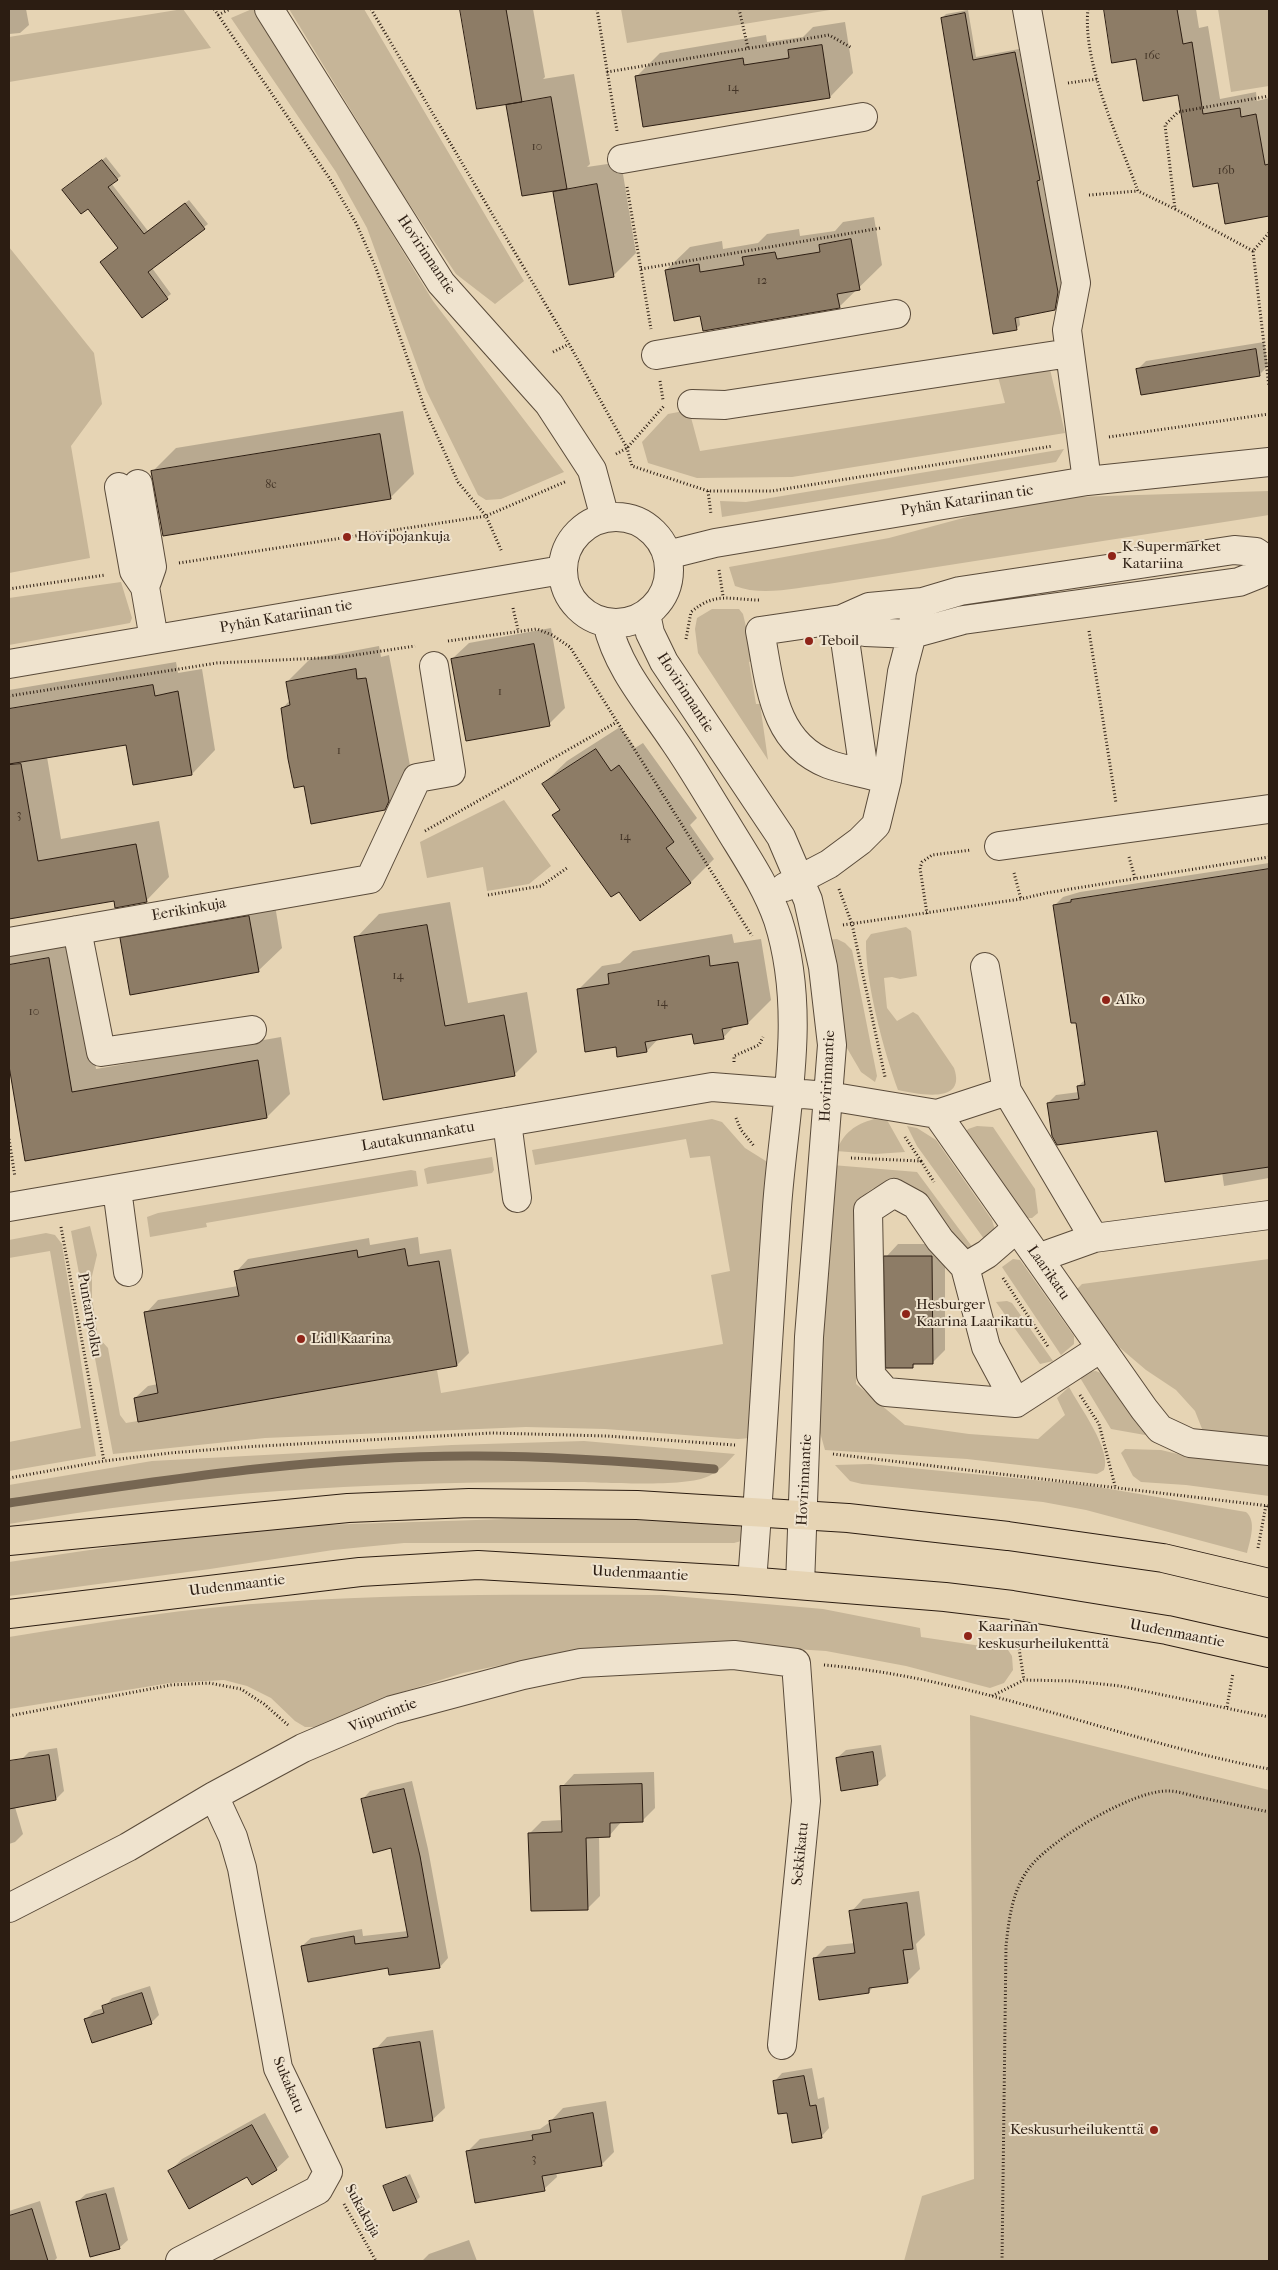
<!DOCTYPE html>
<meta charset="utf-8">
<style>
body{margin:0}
#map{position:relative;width:1278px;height:2270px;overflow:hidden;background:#e6d4b4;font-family:"IM FELL French Canon",serif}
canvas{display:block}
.frame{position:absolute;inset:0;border:10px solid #2c1d12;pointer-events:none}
</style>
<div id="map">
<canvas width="1278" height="2270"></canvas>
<div class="frame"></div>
</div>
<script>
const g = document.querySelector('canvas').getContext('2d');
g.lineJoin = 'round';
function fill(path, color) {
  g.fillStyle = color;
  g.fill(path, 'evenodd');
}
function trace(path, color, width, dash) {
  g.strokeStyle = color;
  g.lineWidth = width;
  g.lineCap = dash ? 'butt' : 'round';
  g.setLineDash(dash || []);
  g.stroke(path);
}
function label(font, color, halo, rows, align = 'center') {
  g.font = font + ' "IM FELL French Canon",serif';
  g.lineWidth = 4;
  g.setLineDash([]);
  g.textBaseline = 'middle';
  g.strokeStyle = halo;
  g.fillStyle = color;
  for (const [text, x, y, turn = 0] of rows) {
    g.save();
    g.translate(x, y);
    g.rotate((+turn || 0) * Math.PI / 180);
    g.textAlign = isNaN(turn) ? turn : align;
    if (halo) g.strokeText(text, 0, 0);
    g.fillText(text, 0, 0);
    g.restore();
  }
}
const green = new Path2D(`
 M183,9l28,39 -202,34v-45z
 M252,9h3l178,292 131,171 -63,27 -15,1 -8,-5 -52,-105 -59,-162 -31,-56 -105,-154z
 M289,9h75l160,272 -29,23 -39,-30 -60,-90z
 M621,9h215l-209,34z
 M1218,9h51v77l-38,6z
 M9,247l85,106 8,51 -31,42 19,112 -81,15z
 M1049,365l16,68 -273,44 -95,1 -49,-15 -6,-21 26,-28 21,-4 11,41 305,-48 -8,-30z
 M1064,449l-8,13 -334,55 -2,-16 26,1z
 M1269,491v24l-441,69c-29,3 -65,13 -93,2l-6,-19 160,-29 115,-31 69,-10z
 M121,582l11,36 -2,5 -121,22v-47z
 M712,609h27l4,5 11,46 -5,2 7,42h4l8,56 -70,-107 -3,-24 2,-11z
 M504,800l47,66 -22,18 -42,7 -4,-24 -56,11 -7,-36z
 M906,927l5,4 6,45 -17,3 -8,-2 -8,1 3,30 10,13 16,-9 5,3 36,53c13,37 -36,26 -56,22 -14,-38 -33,-109 -32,-149l5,-7z
 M837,939l8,4 7,7 25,126 -2,6 -14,-10 -17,-29 -18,-103z
 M712,1119l10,3 23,26 24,15 -18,275 -13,1 -133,-10 -79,-2 -261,11 -152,16 -42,-223 19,-5 7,29 -5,21v22l6,39 10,11 12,67 6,8 311,-53 4,23 282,-49 -12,-69 19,-4 -20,-115 -20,2 -4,-19 -151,26 -3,-15z
 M874,1119l13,1 18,32 -30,2 -39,-3c9,-19 18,-26 38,-32z
 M907,1126l10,2 19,12 56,80 3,10 -8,13 -70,-97z
 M977,1126l16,1 42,62 3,24 -6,5h-6l-61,-85 3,-4z
 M492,1157l2,13 -2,3 -65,11 -3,-15 5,-2z
 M832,1165l85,7 59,80 -8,3 -82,-71c-17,4 -25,11 -29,28l-1,172 49,41 64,9 69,5 27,-24 -8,-17 12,-11c10,19 43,63 35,83l-7,4 -130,-15 -142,-9 -8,-28z
 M411,1170l5,1 2,15 -212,37 1,4 -57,10 -3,-20 11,-4z
 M46,1233l9,2 7,9 34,212 -87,15v-29l72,-14 -31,-177 -41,7v-18z
 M1013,1259l7,1 54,76v8l-13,11 -59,-88z
 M1269,1259v185l-63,-5 -11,-28 -19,-21 -30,-20 -40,-34 -31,-45 7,-7z
 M1007,1301l5,2 41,58 -13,3 -44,-62z
 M1096,1371l7,3 43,56 -1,5 -34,-6 -32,-53 7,-4z
 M584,1441l151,13c-7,8 -16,17 -26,22 -24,12 -107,6 -139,6 -187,-1 -376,9 -561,42v-39l143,-24 300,-16z
 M1125,1449l36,1 25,6 83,6v34l-83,-11 -45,-3 -8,-6 -12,-23z
 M870,1464l216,21 160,27c11,9 4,28 1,41l-161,-43 -43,-8 -181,-18 -12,-3 -15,-16z
 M569,1517l136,6 42,4 -2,13 -11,3h-330l-71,7 -123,19 -201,27v-34l168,-25 112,-11z
 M662,1595l161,14 97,19 1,9 87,13 4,6 1,14 -9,13 -14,5 -84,-22 -80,-15 -79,-5 -202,10 -82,17 -67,21 -80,33h-11l-10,-6 -24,-23 -24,-12 -23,-6 -54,3 -161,26v-72c91,-15 182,-30 274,-35 126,-9 253,-7 379,-7z
 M970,1715l299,75v471h-365l18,-65 52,-17z`);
const shadow = new Path2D(`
 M9,9h17l3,16 -9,8 -11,1z
 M461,9h72l12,68 -2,2 31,-5 16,90 -3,3 34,-5 15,91 -23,23 -59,-84 4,-3 -51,-84 3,-2 -32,5z
 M1105,9h91l3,19 9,-2 12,73 36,-7 1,9 12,-3v117l-43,7 -7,-41 -40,-88 -42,-35 -24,4z
 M968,10l8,47 43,-8 43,239 -4,17 -4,4 -35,7 1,9 -3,3 -75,-310 4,-4z
 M845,22l8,51 -23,24 -193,-21 23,-23 106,-18 1,7 36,-5 10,-10z
 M106,157l15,19 -10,7 37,48 41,-31 19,24 -56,44 19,26 -28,23 -24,-69 -30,-41 -21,-21z
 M874,217l8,48 -43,42 -138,8 -35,-45 24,-23 32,-6 1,8 35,-6 9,-9 32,-5 1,7 35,-5 8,-9z
 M1264,342l4,24 -8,8 -122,-5 8,-8z
 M403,411l11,63 -24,24 -238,-26 24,-24z
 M551,628l14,80 -16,16 -97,-65 17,-16z
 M379,646l2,11 8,-2 23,121 -4,9 -24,24 -79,-24 -23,-76 8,-9 -3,-18 23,-23z
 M176,662l2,11 24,-4 13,81 -23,24 -58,9 -7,-40 -80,14 14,82 98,-18 10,56 -23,24 -31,-2 -106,19v-228z
 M620,727l15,21 8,-5 28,39 26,36 -7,7 24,34 -23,23 -51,37 -21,-29 -65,-75 7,-7 -18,-24 24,-23z
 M1269,863v315l-45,8 -2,-14 -64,-42 -110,-27 8,-8 23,-3 -1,-6 8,-7 -8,-58 -23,-116 8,-8 17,-5z
 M273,893l9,55 -24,23 -136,-32 23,-24z
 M450,902l18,101 59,-11 10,60 -23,23 -130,23 -28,-160 23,-24z
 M732,934l2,9 27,-4 10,61 -23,23 -13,2 -12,13 -30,-5 -34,5 -12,13 -30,-5 -39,-56 24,-24 18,-3 13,-12z
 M72,935l24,134 185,-32 9,57 -23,23 -241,42 -17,-100v-107z
 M418,1237l2,17 31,-5 18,104 -12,12 -322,33 13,-12 10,-2 -12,-71 12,-13 80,-14 -2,-14 12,-13 121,-21 1,7z
 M898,1244h47v106l-13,13h-16l-3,3 -27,-109z
 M881,1745l5,31 -9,8 -40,-26 9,-8z
 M57,1748l7,43 -8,8 -35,-39 8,-8z
 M654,1772l1,36 -13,13h-20l-13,15h-10l1,60 -12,12 -58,-75 12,-12 21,-1 -1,-33 12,-13z
 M412,1781l16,68 20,109 -8,9 -50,6 -1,-6 -87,-21 9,-8 51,-9 1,7 45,-5 -16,-84 -30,-47 8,-9z
 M12,1797l11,37 -8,8 -6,2v-46z
 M919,1891l6,44 -9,9 4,25 -13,13 -33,4 -5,6 -55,-33 13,-13 28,-3 -4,-31 12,-13z
 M150,1986l9,29 -8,8 -65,-4 8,-8 10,-3 8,-10z
 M433,2030l12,78 -13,12 -57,-70 12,-13z
 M812,2068l6,31 6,-2 5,31 -8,9 -33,-25 -14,-30 8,-9z
 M606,2101l8,51 -12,12 -46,8 1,5 -13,12 -77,-37 13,-13 60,-10 10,-7 13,-14z
 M265,2113l24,44 -13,12 -28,7 -78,-5 12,-12z
 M410,2174l10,23 -4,4 -32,-14z
 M114,2187l14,53 -9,8 -42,-46 9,-8z
 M40,2201l17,57 -3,3h-45v-50z
 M469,2240l8,21h-55l7,-7z`);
const stream = new Path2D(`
 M9,1503c155,-23 311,-48 468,-47 80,0 158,6 237,13`);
const building = new Path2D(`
 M460,9h46l16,93 -45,7z
 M1104,9h73l6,35 9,-2 11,72 37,-6 1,9 15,-3 9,51 4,-1v52l-44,8 -7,-41 -25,4 -15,-92 -35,6 -7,-42 -24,4z
 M965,13l8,47 42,-8 25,128 -3,1 21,111 -3,18 -40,8 2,12 -24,4 -52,-316z
 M822,45l8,53 -187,29 -8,-51 108,-18 1,7 45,-7 -1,-8z
 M551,97l16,92 -45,7 -16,-91z
 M102,160l16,20 -10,7 36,47 41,-31 20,26 -57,43 20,27 -26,19 -42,-56 18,-14 -30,-39 -7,5 -19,-24z
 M597,184l17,93 -45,8 -16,-93z
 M851,239l9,51 -23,4 3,14 -137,23 -3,-15 -26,5 -9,-51 34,-6 1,8 44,-7 -2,-8 33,-5 2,7 43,-7 -1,-7z
 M1256,349l4,27 -119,19 -5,-26z
 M380,434l11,65 -228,37 -12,-65z
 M534,644l16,82 -84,15 -15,-82z
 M356,669l1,10 9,-1 23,123 -4,9 -74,14 -7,-38 -10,2 -6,-29 -7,-51 9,-3 -4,-23z
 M153,685l2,11 23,-5 14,84 -59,10 -7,-40 -117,19v-55z
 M596,749l15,22 8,-6 29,40 26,37 -8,6 25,35 -51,38 -21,-29 -8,5 -29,-40 -30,-42 8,-5 -18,-26z
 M21,764l17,97 98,-17 11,58 -32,6 -1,-7 -105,18v-154z
 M1269,869v298l-104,15 -8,-51 -100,14 -5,-9 -5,-33 32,-4 -2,-13 8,-1 -9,-62h-5l-18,-118 18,-3v-2z
 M249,916l10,56 -129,23 -10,-57z
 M427,925l18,101 59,-11 11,61 -132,24 -29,-163z
 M709,956l1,10 28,-4 10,62 -26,5 2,10 -30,5 -2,-10 -47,8 2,10 -30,5 -1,-10 -31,5 -8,-63 32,-5 -1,-10z
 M49,958l23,134 186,-32 9,58 -242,43 -16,-95v-101z
 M405,1249l3,17 31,-5 18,105 -319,56 -4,-24 24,-5 -14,-81 95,-16 -5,-25 123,-21 1,7z
 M884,1256h48l1,108h-20v4h-27z
 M873,1752l5,33 -37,6 -5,-33z
 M49,1755l7,45 -47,9v-48z
 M642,1784l1,38 -33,1v14l-24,1 2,72 -57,1 -3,-78 34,-1 -2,-46z
 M404,1789l16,67 20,112 -51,7 -1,-7 -80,14 -7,-36 53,-10 1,8 53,-7 -17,-89 -18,5 -12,-54z
 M907,1903l6,46 -10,1 5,33 -39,5v5l-50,7 -6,-42 42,-5 -6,-42z
 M142,1993l10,31 -60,19 -8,-24 20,-6 -2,-7z
 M420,2042l13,79 -47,7 -13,-79z
 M804,2076l6,30 6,-1 6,33 -30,5 -5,-30 -9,1 -5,-33z
 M593,2113l9,53 -60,10 3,15 -70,12 -9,-52 67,-11 -1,-5 19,-3 -2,-11z
 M252,2125l25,45 -25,15 -5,-8 -58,32 -21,-38z
 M406,2177l11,25 -24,9 -10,-25z
 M106,2194l14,55 -30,8 -14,-55z
 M32,2209l16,52h-39v-45z`);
const path = new Path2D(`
 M214,9l116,170 26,44 20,45 49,141 33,73 28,34 16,36
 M371,9l198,335 58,104 5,18 76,25h64l281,-45
 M597,9l20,122
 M739,9l9,39
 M1088,9c-6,54 31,130 50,182l37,18
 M218,15l12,-6
 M607,72l222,-37 23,13
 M1068,83l29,-4
 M627,187l24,142
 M1089,195l49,-4
 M1269,233l-16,18 16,136
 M1253,251l-78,-42 -10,-84 13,-13 91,-16
 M641,269l240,-41
 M553,352l16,-8
 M660,381l3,19
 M1109,437l160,-23
 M616,454l11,-6 37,-42
 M708,491l3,23
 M179,563l307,-47 81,-35
 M719,570l4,26
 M9,589l97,-14
 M513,608l5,22
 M1089,631l27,172
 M686,639l5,-27c25,-21 40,-12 69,-12
 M448,641l89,-12 15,6 18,12 182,289
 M9,696l208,-33 125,-6 73,-11
 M425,831l192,-109
 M1129,857l6,21
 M1014,873l7,26
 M839,889l13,35 33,153
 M488,895l53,-9 26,-18
 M927,914l-7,-46 2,-6 10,-7 39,-5
 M843,925l178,-26 25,-6 223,-36
 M734,1062v-6l25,-11 4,-8
 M736,1118l5,12 13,16
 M9,1139l6,38
 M851,1158l70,3 -16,-24
 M921,1161l13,21
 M61,1227l43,234
 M1003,1278l46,70
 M1080,1395l19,29 16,62
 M833,1454l436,52
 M9,1478l95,-17 66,-8 74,-6 248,-14 115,3 128,9
 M1258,1548l8,-43
 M1018,1642l6,38
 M824,1665c153,13 296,76 445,104
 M992,1696l32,-16 49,1 47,5 149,31
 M1227,1707l6,-34
 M9,1716l162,-31 38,-2 32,6 23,15 24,21
 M344,2204l32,57
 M1002,2261l4,-315c3,-27 6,-56 24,-79 22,-28 103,-77 138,-76 10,0 21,4 30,6 24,5 48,10 71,15`);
const minor = new Path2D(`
 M269,9l172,274 108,121 43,66 13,48
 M1027,9l49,274 -9,47 20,151
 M622,159l241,-42
 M656,355l240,-41
 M692,404l33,1 345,-52
 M138,484l14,83 -7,20
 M119,487l15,84 11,16 9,52
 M563 570a53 53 0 1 1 106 0a53 53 0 1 1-106 0Z
 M667,555l48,-12 372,-62 182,-19
 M646,614l4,19 14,29 117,175 27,63 15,67 9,78 -23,292 -9,248
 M842,619l23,13 47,2 51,-14 276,-38 20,-8 10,-7
 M842,619l22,153
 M607,623c11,46 41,79 67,118 18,26 34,54 51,81 19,32 41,63 53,98 30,94 6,191 -1,287 -9,124 -15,249 -25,374
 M9,664l553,-94
 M887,780c-19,-7 -40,-9 -59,-16 -56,-22 -58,-82 -68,-133l82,-12 27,-12 54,-5 37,-11 274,-41 22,2 13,9
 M999,846l270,-37
 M785,887l44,-23 31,-23 16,-16 11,-45 15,-108 10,-38 2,-16
 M77,930l24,122 151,-22
 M9,942l361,-63 47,-101 34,-6 -17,-106
 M985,967l22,124 87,147
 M937,1114l70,-23
 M507,1122l10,76
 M117,1189l11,83
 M9,1207l703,-120 116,9 109,18 207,295 16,20 30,14 79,8
 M1017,1228l-30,26 -22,13 21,80 30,56 85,-55
 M1038,1258l56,-20 175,-23
 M965,1267l-25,-27 -24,-35 -22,-12 -26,17 3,165 15,17 130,11
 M9,1908l119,-61 86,-51 89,-48 89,-38 131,-35 58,-12 153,-8 62,8 10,138 -24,244
 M180,2261l138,-71 10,-18 -50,-104 -36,-200 -9,-31 -19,-41`);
const major = new Path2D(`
 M9,1541l339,-33 121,-5 168,2 211,13 160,18 155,22 106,25
 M9,1614l351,-42 118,-7 256,15 211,17 67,8 155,25 102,23`);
const markers = [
 [347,537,5,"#8f2418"],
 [1112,556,5,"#8f2418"],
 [809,641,5,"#8f2418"],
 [1106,1000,5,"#8f2418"],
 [906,1314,5,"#8f2418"],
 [301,1339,5,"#8f2418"],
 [968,1636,5,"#8f2418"],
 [1154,2130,5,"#8f2418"]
];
const numberNames = [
 ["16c",1152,56],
 ["14",733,88],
 ["10",537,147],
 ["16b",1226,171],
 ["12",762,281],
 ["8c",271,485],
 ["1",500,692],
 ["1",339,751],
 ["3",19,815],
 ["14",625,837],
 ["14",398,976],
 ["14",662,1003],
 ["10",34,1012],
 ["3",534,2159]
];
const streetNames = [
 ["Hovirinnantie",426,255,56],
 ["Pyhän Katariinan tie",967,501,-9],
 ["Pyhän Katariinan tie",286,617,-10],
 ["Hovirinnantie",685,693,57],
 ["Eerikinkuja",189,910,-10],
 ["Hovirinnantie",828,1076,-87],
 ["Lautakunnankatu",418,1137,-10],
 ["Laarikatu",1048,1273,55],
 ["Puntaripolku",89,1315,80],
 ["Hovirinnantie",805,1480,-87],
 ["Uudenmaantie",640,1574,3],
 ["Uudenmaantie",237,1586,-7],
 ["Uudenmaantie",1177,1634,11],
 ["Viipurintie",383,1716,-21],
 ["Sekkikatu",801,1854,-84],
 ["Sukakatu",288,2085,67],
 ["Sukakuja",362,2211,61]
];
const poiNames = [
 ["Hovipojankuja",357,537],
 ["K-Supermarket",1122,547],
 ["Katariina",1122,564],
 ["Teboil",819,641],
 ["Alko",1116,1000],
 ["Hesburger",916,1305],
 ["Kaarina Laarikatu",916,1322],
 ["Lidl Kaarina",311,1339],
 ["Kaarinan",978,1627],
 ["keskusurheilukenttä",978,1644],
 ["Keskusurheilukenttä",1144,2130,"right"]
];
fill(green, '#c6b598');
fill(shadow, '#0003');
trace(stream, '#766652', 9);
fill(building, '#8d7c66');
trace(building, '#2c1d12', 1);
trace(minor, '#5a4b3a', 30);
trace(major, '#2c1d12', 30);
trace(path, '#2c1d12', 3, [1, 2.5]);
trace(minor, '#efe3ce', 28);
trace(major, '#e6d4b4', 28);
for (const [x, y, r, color] of markers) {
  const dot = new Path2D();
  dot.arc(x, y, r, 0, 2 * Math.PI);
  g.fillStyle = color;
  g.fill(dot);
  trace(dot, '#efe3ce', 2);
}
label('12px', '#443527', null, numberNames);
label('15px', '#2c1d12', '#efe3ce', streetNames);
label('15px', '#2c1d12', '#efe3ce', poiNames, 'left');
</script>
